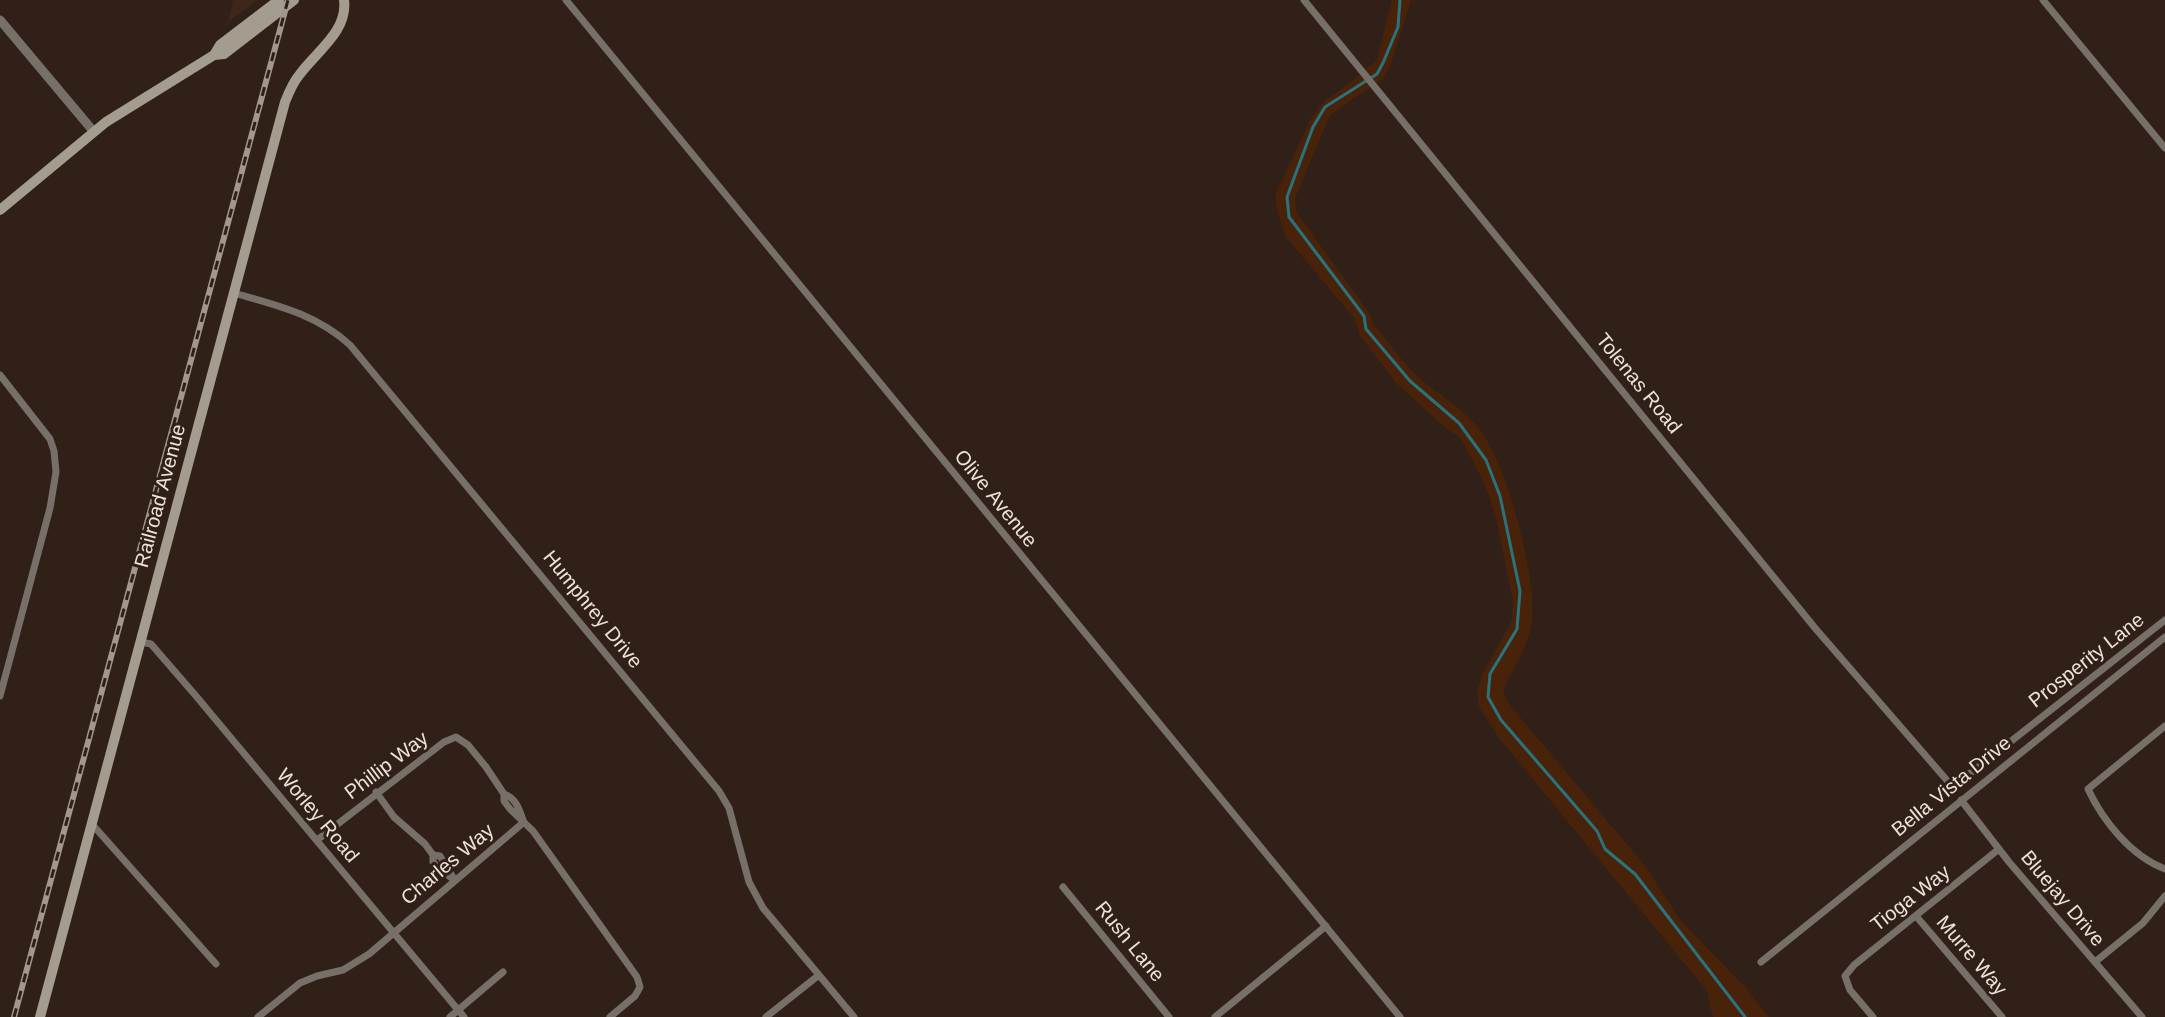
<!DOCTYPE html>
<style>
body{margin:0}
canvas{display:block;background:#302017}
</style>
<canvas width="2165" height="1017"></canvas>
<script>
const g = document.querySelector('canvas').getContext('2d');
g.lineJoin = 'round';
function fill(path, color) {
  g.fillStyle = color;
  g.fill(path, 'evenodd');
}
function trace(path, color, width, dash) {
  g.strokeStyle = color;
  g.lineWidth = width;
  g.lineCap = dash ? 'butt' : 'round';
  g.setLineDash(dash || []);
  g.stroke(path);
}
function label(font, color, halo, rows, align = 'center') {
  g.font = font + ' Arial,sans-serif';
  g.lineWidth = 6;
  g.setLineDash([]);
  g.textBaseline = 'middle';
  g.strokeStyle = halo;
  g.fillStyle = color;
  for (const [text, x, y, turn = 0] of rows) {
    g.save();
    g.translate(x, y);
    g.rotate((+turn || 0) * Math.PI / 180);
    g.textAlign = isNaN(turn) ? turn : align;
    if (halo) g.strokeText(text, 0, 0);
    g.fillText(text, 0, 0);
    g.restore();
  }
}
const built = new Path2D(`
 M233,0h25l-30,22z`);
const green = new Path2D(`
 M1392,0h19l-21,67 -8,12 -52,36 -35,83 1,14 74,102 3,10c13,15 25,32 39,47 20,20 46,33 65,55 29,32 61,154 55,197 -4,24 -19,45 -29,67l5,13 138,164 34,53 64,66 25,31h-55l-3,-6 -3,-19 -209,-254 -20,-31 -2,-17 5,-15 30,-55 1,-18 -17,-85 -13,-37 -22,-41 -21,-16 -44,-40 -36,-47 -5,-17 -70,-83 -7,-23 -3,-18 37,-78 13,-17 25,-17 27,-23z`);
const stream = new Path2D(`
 M1400,0l-2,27 -15,36 -6,11 -52,33 -12,20 -26,70 2,20 75,99 2,13 44,52 49,42 27,37 14,36 20,95 -3,38 -27,45 -2,23 13,23 96,111 8,18 30,25 110,143`);
const minor = new Path2D(`
 M566,0l834,1017
 M1304,0l511,628 136,157 21,-13 193,-152
 M2043,0l122,148
 M234,293c42,12 82,21 116,52l369,446 10,17 20,74 14,26 91,109
 M0,375l50,64 4,12 2,21 -6,36 -50,188
 M141,642l10,2 45,52 268,321
 M2165,726l-77,63c15,32 43,67 77,80
 M376,792l18,25 31,27 8,11v7l6,7 16,11
 M504,794c12,4 15,15 19,26
 M1961,800l48,62 133,155
 M91,823l125,141
 M317,840l127,-98 12,-5 12,8 18,22 18,27v7l6,8 23,22 104,146 3,10 -5,9 -25,21
 M433,855l7,1 14,23
 M1063,887l106,130
 M1916,916l86,101
 M1761,962l404,-325
 M2095,962l48,-39 22,-27
 M258,1017l42,-34 17,-7 26,-6 26,-16 155,-132
 M450,1017l53,-45
 M766,1017l53,-42
 M1215,1017l111,-91
 M1873,1017l-23,-27 -5,-14 9,-11 145,-116`);
const tertiary = new Path2D(`
 M0,20l94,112`);
const secondary = new Path2D(`
 M214,55l6,-10 59,-45
 M0,210l106,-88 108,-67 10,-1 70,-54
 M40,1017l245,-915c4,-10 8,-20 15,-28 17,-23 48,-43 44,-74`);
const rail = new Path2D(`
 M14,1017l274,-1017`);
const streetNames = [
 ["Tolenas Road",1638,384,51],
 ["Railroad Avenue",161,496,-75],
 ["Olive Avenue",995,499,51],
 ["Humphrey Drive",592,610,51],
 ["Prosperity Lane",2087,661,-38],
 ["Phillip Way",387,766,-37],
 ["Bella Vista Drive",1952,787,-39],
 ["Worley Road",317,816,50],
 ["Charles Way",448,865,-40],
 ["Tioga Way",1911,899,-38],
 ["Bluejay Drive",2062,899,50],
 ["Rush Lane",1129,942,51],
 ["Murre Way",1971,956,50]
];
fill(built, '#3d271b');
fill(green, '#49220a');
trace(stream, '#29737f', 3);
trace(minor, '#767069', 7);
trace(tertiary, '#767069', 9);
trace(secondary, '#a59c90', 10);
trace(rail, '#a3968f', 6);
trace(rail, '#302017', 3, [9]);
label('20px', '#ede2dc', '#302017', streetNames);
</script>
